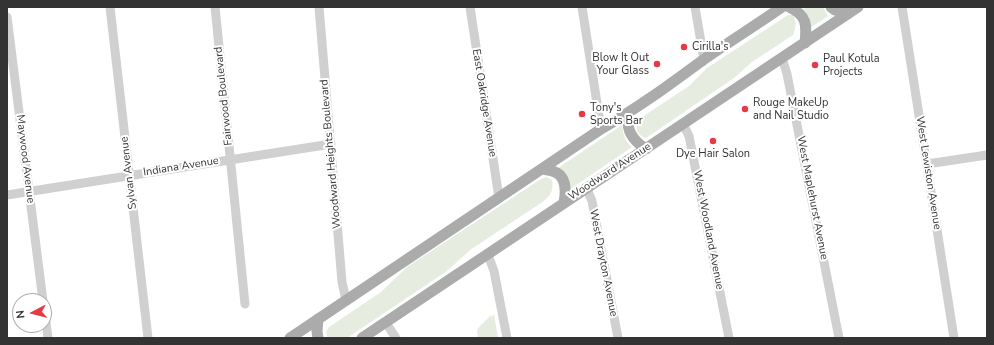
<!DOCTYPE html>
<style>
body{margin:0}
#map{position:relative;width:994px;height:345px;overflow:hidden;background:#fff;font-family:"Nunito Sans",sans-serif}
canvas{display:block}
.frame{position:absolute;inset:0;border:8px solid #333;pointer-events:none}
.north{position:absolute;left:12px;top:293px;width:40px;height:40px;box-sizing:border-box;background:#fff;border:1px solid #adadad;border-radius:50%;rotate:263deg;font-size:11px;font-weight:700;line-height:16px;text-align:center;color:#333}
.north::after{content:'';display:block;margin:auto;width:14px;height:18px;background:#e63946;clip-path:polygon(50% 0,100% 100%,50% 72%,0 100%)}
</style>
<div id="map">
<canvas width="994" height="345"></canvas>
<div class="frame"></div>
<div class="north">N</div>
</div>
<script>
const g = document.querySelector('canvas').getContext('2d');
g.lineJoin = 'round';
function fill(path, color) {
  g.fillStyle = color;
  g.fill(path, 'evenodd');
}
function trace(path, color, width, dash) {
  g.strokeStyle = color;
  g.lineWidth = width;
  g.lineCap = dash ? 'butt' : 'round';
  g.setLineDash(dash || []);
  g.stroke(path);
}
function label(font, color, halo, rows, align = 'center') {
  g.font = font + ' "Nunito Sans",sans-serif';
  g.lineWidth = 4;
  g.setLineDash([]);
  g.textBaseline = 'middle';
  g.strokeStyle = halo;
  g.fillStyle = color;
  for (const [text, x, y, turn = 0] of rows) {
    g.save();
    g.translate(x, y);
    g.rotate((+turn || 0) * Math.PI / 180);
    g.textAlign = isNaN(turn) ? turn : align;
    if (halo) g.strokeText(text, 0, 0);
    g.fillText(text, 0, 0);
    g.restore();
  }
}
const green = new Path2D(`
 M803,7h20l5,9 -18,12 -2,-11z
 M788,15h5c4,8 3,12 0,20l-41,27 -18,16 -88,60c-12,-4 -11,-13 -4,-21l47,-31 18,-18z
 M622,125c1,9 3,17 10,22l-63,43 -11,-22z
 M546,177l6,3c2,10 -1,14 -8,21l-74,49 -23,21 -100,67h-19l-2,-6 3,-5 52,-35 26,-25 134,-88z
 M494,314l4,24h-20l-1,-7 1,-3 13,-13v2z`);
const minor = new Path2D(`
 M110,7l38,331
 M215,7l30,297
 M319,7l23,275 4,18
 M470,7l29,191
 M582,7l19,122
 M695,7l9,53
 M902,7l52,331
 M7,17l36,284
 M782,58l5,16 52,264
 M683,124l6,12 40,202
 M927,164l60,-9
 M587,189l5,12 26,137
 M7,195l324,-51
 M488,255l6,16 13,67
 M44,307l4,31
 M386,323l10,15`);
const major = new Path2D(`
 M789,7c18,8 18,18 16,36
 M831,7l4,3 13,4
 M628,113c-2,17 4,27 18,36
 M542,169c4,1 9,1 13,3 12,5 11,20 9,31
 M290,338l311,-209c37,-21 68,-44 102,-69 26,-18 53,-35 79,-53
 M318,338l-1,-7 1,-12
 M362,338l496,-331`);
const markers = [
 [684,47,4,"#e63946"],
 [657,64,4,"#e63946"],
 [815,65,4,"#e63946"],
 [745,109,4,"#e63946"],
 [582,114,4,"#e63946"],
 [713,141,4,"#e63946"]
];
const poiNames = [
 ["Cirilla's",692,47],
 ["Blow It Out",649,58,"right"],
 ["Your Glass",649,71,"right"],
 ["Paul Kotula",823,59],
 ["Projects",823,72],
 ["Rouge MakeUp",753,103],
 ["and Nail Studio",753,116],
 ["Tony's",590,108],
 ["Sports Bar",590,121],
 ["Dye Hair Salon",713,154,"center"]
];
const streetNames = [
 ["Fairwood Boulevard",224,96,-96],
 ["East Oakridge Avenue",484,103,81],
 ["Woodward Heights Boulevard",331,154,-95],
 ["Maywood Avenue",25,159,83],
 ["Indiana Avenue",181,167,-9],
 ["Woodward Avenue",610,172,-33],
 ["Sylvan Avenue",129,173,-97],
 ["West Lewiston Avenue",928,173,81],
 ["West Maplehurst Avenue",812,198,79],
 ["West Woodland Avenue",708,230,79],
 ["West Drayton Avenue",603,263,79]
];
fill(green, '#e6ecdf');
trace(minor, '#d0d0d0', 9);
trace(major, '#ababab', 11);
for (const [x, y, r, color] of markers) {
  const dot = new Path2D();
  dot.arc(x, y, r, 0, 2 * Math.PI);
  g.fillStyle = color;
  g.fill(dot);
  trace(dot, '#fff', 1.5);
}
label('11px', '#333', '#fff', poiNames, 'left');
label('11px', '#333', '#fff', streetNames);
</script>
